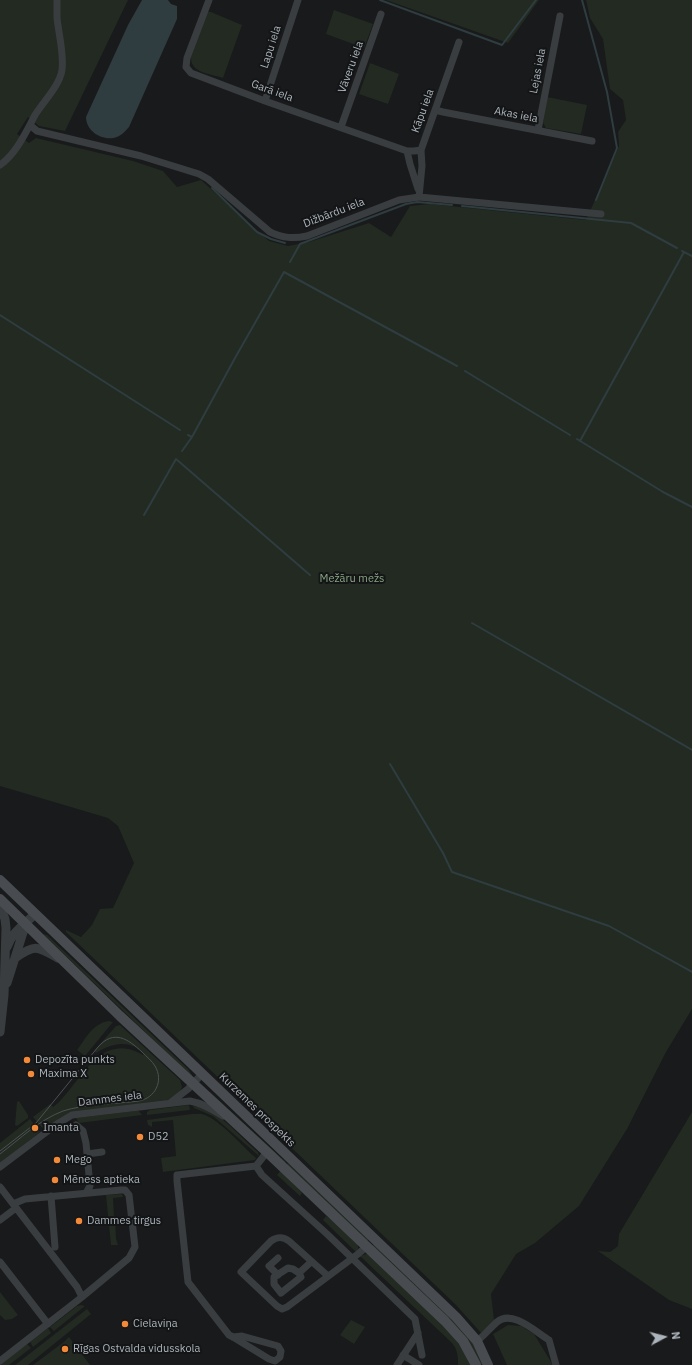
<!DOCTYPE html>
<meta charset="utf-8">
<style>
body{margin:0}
#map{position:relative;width:692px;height:1365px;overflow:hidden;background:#191a1b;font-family:"IBM Plex Sans",sans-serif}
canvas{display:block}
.north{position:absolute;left:644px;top:1317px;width:40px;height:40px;-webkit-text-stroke:3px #141516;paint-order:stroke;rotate:83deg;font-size:11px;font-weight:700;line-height:16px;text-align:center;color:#acb4bb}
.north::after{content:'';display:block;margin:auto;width:14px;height:18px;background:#acb4bb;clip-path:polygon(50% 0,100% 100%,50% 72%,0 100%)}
</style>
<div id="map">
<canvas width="692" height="1365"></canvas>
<div class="north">N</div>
</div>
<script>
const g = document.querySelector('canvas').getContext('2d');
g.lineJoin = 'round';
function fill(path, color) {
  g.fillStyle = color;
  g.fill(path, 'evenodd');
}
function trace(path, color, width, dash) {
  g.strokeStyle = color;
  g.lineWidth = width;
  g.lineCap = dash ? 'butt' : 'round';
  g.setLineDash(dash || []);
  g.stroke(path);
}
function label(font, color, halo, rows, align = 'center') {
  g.font = font + ' "IBM Plex Sans",sans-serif';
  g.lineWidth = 4;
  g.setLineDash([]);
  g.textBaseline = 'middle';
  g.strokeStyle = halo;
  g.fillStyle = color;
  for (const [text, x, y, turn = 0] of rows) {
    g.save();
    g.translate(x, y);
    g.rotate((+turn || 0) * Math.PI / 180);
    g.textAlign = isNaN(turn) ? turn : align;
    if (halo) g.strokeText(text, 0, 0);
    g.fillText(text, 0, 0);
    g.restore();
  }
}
const green = new Path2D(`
 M0,0h128l-63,131 -26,-5 -11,-9 -11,17 12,9 7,-5 97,23 30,10 14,16 24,-7 68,61 19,5 21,-4 60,-19 22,14 19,-31 20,-2 156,16 33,-74 -1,-14 8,-12 -3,-20 -13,-11 -7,-50 -13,-21 -4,-18h106v1009l-26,43 -39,77 -48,77 -44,37 -19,11 -25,40 3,26 -12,14 -26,-29 -390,-373v-2l15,7 11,-12 8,-16 13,-1 21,-45 -16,-37 -10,-8 -108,-32z
 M386,0h153l-31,43z
 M334,10l39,14 -9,24 -38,-14z
 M207,12h4l31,13 -19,53c-12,-4 -33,-5 -32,-21z
 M370,63l29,11 -11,30 -29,-10z
 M547,97l40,8 -6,29 -35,-6 -3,-5z
 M43,934l4,1 141,134 4,6v2z
 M109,1021l4,1 -28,34 -8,-6c9,-12 16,-27 32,-29z
 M120,1025l60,55 2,7 -2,5 -13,9 -92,11 -31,18 -11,-13 17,-13 3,3 6,-5c24,-24 42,-71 84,-47l1,-1c-14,-15 -32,-11 -48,-1l-2,-2 22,-25z
 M210,1092l76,70 -2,2 -76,-71z
 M19,1101l9,14v3l-11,8 -2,-1 2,-23z
 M189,1105l1,5 -43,5v-3l3,-2z
 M193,1106c27,3 45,30 65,46l1,4 -46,-40 -19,-8z
 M135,1111h4l3,4 -63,8 -3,-5z
 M692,1112v197l-23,-9 -71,-49 12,1 8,-6 1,-12z
 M192,1114c5,0 9,-1 13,1 17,7 37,31 51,43l-1,2 -92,12 -2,-14 15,-2 -3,-36 -21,2v5l-4,-2 -1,-5z
 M30,1119l10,13 -40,32v-21z
 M288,1163l80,75v2l-1,1 -81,-76z
 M281,1170l21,23 -2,3 -23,-21z
 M122,1194l1,3 -10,1 1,18h1l1,23 2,6h-7l-5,-50z
 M326,1216l11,8 21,20v5l-2,3 -33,-32z
 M373,1245h1l96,92 14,28h-4l-108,-119z
 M369,1253l4,4 1,3 79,75 19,30h-14c0,-8 0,-15 -6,-22l-92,-87z
 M0,1292l18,23 -6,4 -7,1 -5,-5z
 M81,1305l4,1 -31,25 -4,-4 27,-21z
 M87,1309l4,5 -63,51h-13z
 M351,1320l14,7 -11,17 -14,-9z
 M508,1325l13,1 13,8 19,31h-46l-14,-31z
 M48,1328l3,5 -18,14 -3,-5z
 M69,1337l21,28h-57l32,-24z
 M27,1344l4,4 -22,17h-9z`);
const water = new Path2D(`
 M142,0h26l3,4 6,2v13l-48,108c-3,3 -6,7 -10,9 -13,7 -33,-3 -33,-19l42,-92z`);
const stream = new Path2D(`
 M380,0l122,45 34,-45
 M582,0l25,92 10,56 -21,52
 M212,188l45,44 14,7 14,4
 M462,206l169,17 46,25
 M682,251l10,5
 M290,262l10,-18 106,-40 11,-2 35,3
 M0,315l180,115
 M465,371l105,64
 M188,435l4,2
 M577,439l86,53 29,15
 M580,441l104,-189
 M182,451l10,-14 43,-79 49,-86 173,94
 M144,515l32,-56 134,116
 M472,623l220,127
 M390,764l53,89 9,19 157,54 83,46`);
const minor = new Path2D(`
 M209,0l-22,58 -1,9 5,6 74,28 142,50h7l7,-1
 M265,101l33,-101
 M435,110l8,2 149,29
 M30,125l7,6 104,25 58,18 9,5 62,53c13,6 23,7 37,4l92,-36 20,-3 182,17
 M341,127l40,-113
 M538,130l22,-114
 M407,151l3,13 8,25
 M0,165c16,-11 26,-33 35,-50 8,-13 25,-30 27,-45 2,-17 -3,-34 -5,-52 0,-6 0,-12 0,-18
 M419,197l3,-31 -1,-16 38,-108
 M170,1103l18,-14 14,-15
 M76,1125l7,6 3,12 4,43 -4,7
 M87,1154l15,-2
 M256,1166l6,9 65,59 88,85 7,36
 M0,1167l57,-43 15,-9 118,-14c12,2 22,8 33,15
 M0,1187l77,100 5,10
 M51,1196l4,51
 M0,1220l16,-12
 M0,1262l48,62
 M299,1273l-6,-4 -5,-1 -14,9v7l7,9 20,-16 -2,-4 12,-11
 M278,1275l-9,-9 9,-8
 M328,1276l-39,-35c-7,-5 -12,-4 -18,0l-30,31 36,34 5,3 5,-2 71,-53 8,-7
 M233,1337l9,-1 36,10 3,5 -1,6 -5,4 -6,-2 -36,-22 -4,-2 -41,-53 -11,-101v-6l79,-9 11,-14
 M477,1341c7,-5 13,-13 20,-19 15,-13 39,10 52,18l7,25
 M403,1355l16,10
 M0,1361l82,-64 47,-39 6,-11 -6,-52 -4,-5h-4l-96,9 -12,5
 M397,1365l21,-32`);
const tertiary = new Path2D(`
 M0,906l5,13 1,9 -2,67 -4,37
 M7,947c5,-15 17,-22 28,-33
 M15,958c20,-14 22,-12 43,0
 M7,983l19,-60`);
const secondary = new Path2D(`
 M0,880l456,437 21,24 11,24
 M0,899l120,117 147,136 178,169 18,20 13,24`);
const tram = new Path2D(`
 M0,1151l36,-28 62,-76c16,-18 30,-8 44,5 5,5 10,9 13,14 9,15 0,32 -16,35 -23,3 -55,3 -76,10 -24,9 -43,28 -63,43`);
const markers = [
 [27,1060,4,"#f28a3a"],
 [31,1074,4,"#f28a3a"],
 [35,1128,4,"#f28a3a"],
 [140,1137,4,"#f28a3a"],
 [57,1160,4,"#f28a3a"],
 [55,1180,4,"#f28a3a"],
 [79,1221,4,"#f28a3a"],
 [125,1324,4,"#f28a3a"],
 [65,1349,4,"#f28a3a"]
];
const streetNames = [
 ["Lapu iela",271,47,-72],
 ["Vāveru iela",351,67,-70],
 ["Lejas iela",538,71,-79],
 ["Garā iela",272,91,20],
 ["Kāpu iela",423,111,-70],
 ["Akas iela",516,115,11],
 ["Dižbārdu iela",334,213,-21],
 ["Dammes iela",110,1099,-7],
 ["Kurzemes prospekts",257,1110,44]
];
const parkNames = [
 ["Mežāru mežs",352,579]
];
const poiNames = [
 ["Depozīta punkts",35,1060],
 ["Maxima X",39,1074],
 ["Imanta",43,1128],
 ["D52",148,1137],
 ["Mego",65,1160],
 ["Mēness aptieka",63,1180],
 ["Dammes tirgus",87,1221],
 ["Cielaviņa",133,1324],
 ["Rīgas Ostvalda vidusskola",73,1349]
];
fill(green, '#222a21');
fill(water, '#2f3c40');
trace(stream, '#2f3c40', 2);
trace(minor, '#3a3d40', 7);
trace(tertiary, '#3a3d40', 9);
trace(secondary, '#484c50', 10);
trace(tram, '#4d5155', 1);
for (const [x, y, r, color] of markers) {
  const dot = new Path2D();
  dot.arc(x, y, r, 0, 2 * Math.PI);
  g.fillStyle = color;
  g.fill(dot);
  trace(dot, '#141516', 1.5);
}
label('11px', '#acb4bb', '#141516', streetNames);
label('11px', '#89a683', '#141516', parkNames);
label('11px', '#acb4bb', '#141516', poiNames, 'left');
</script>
